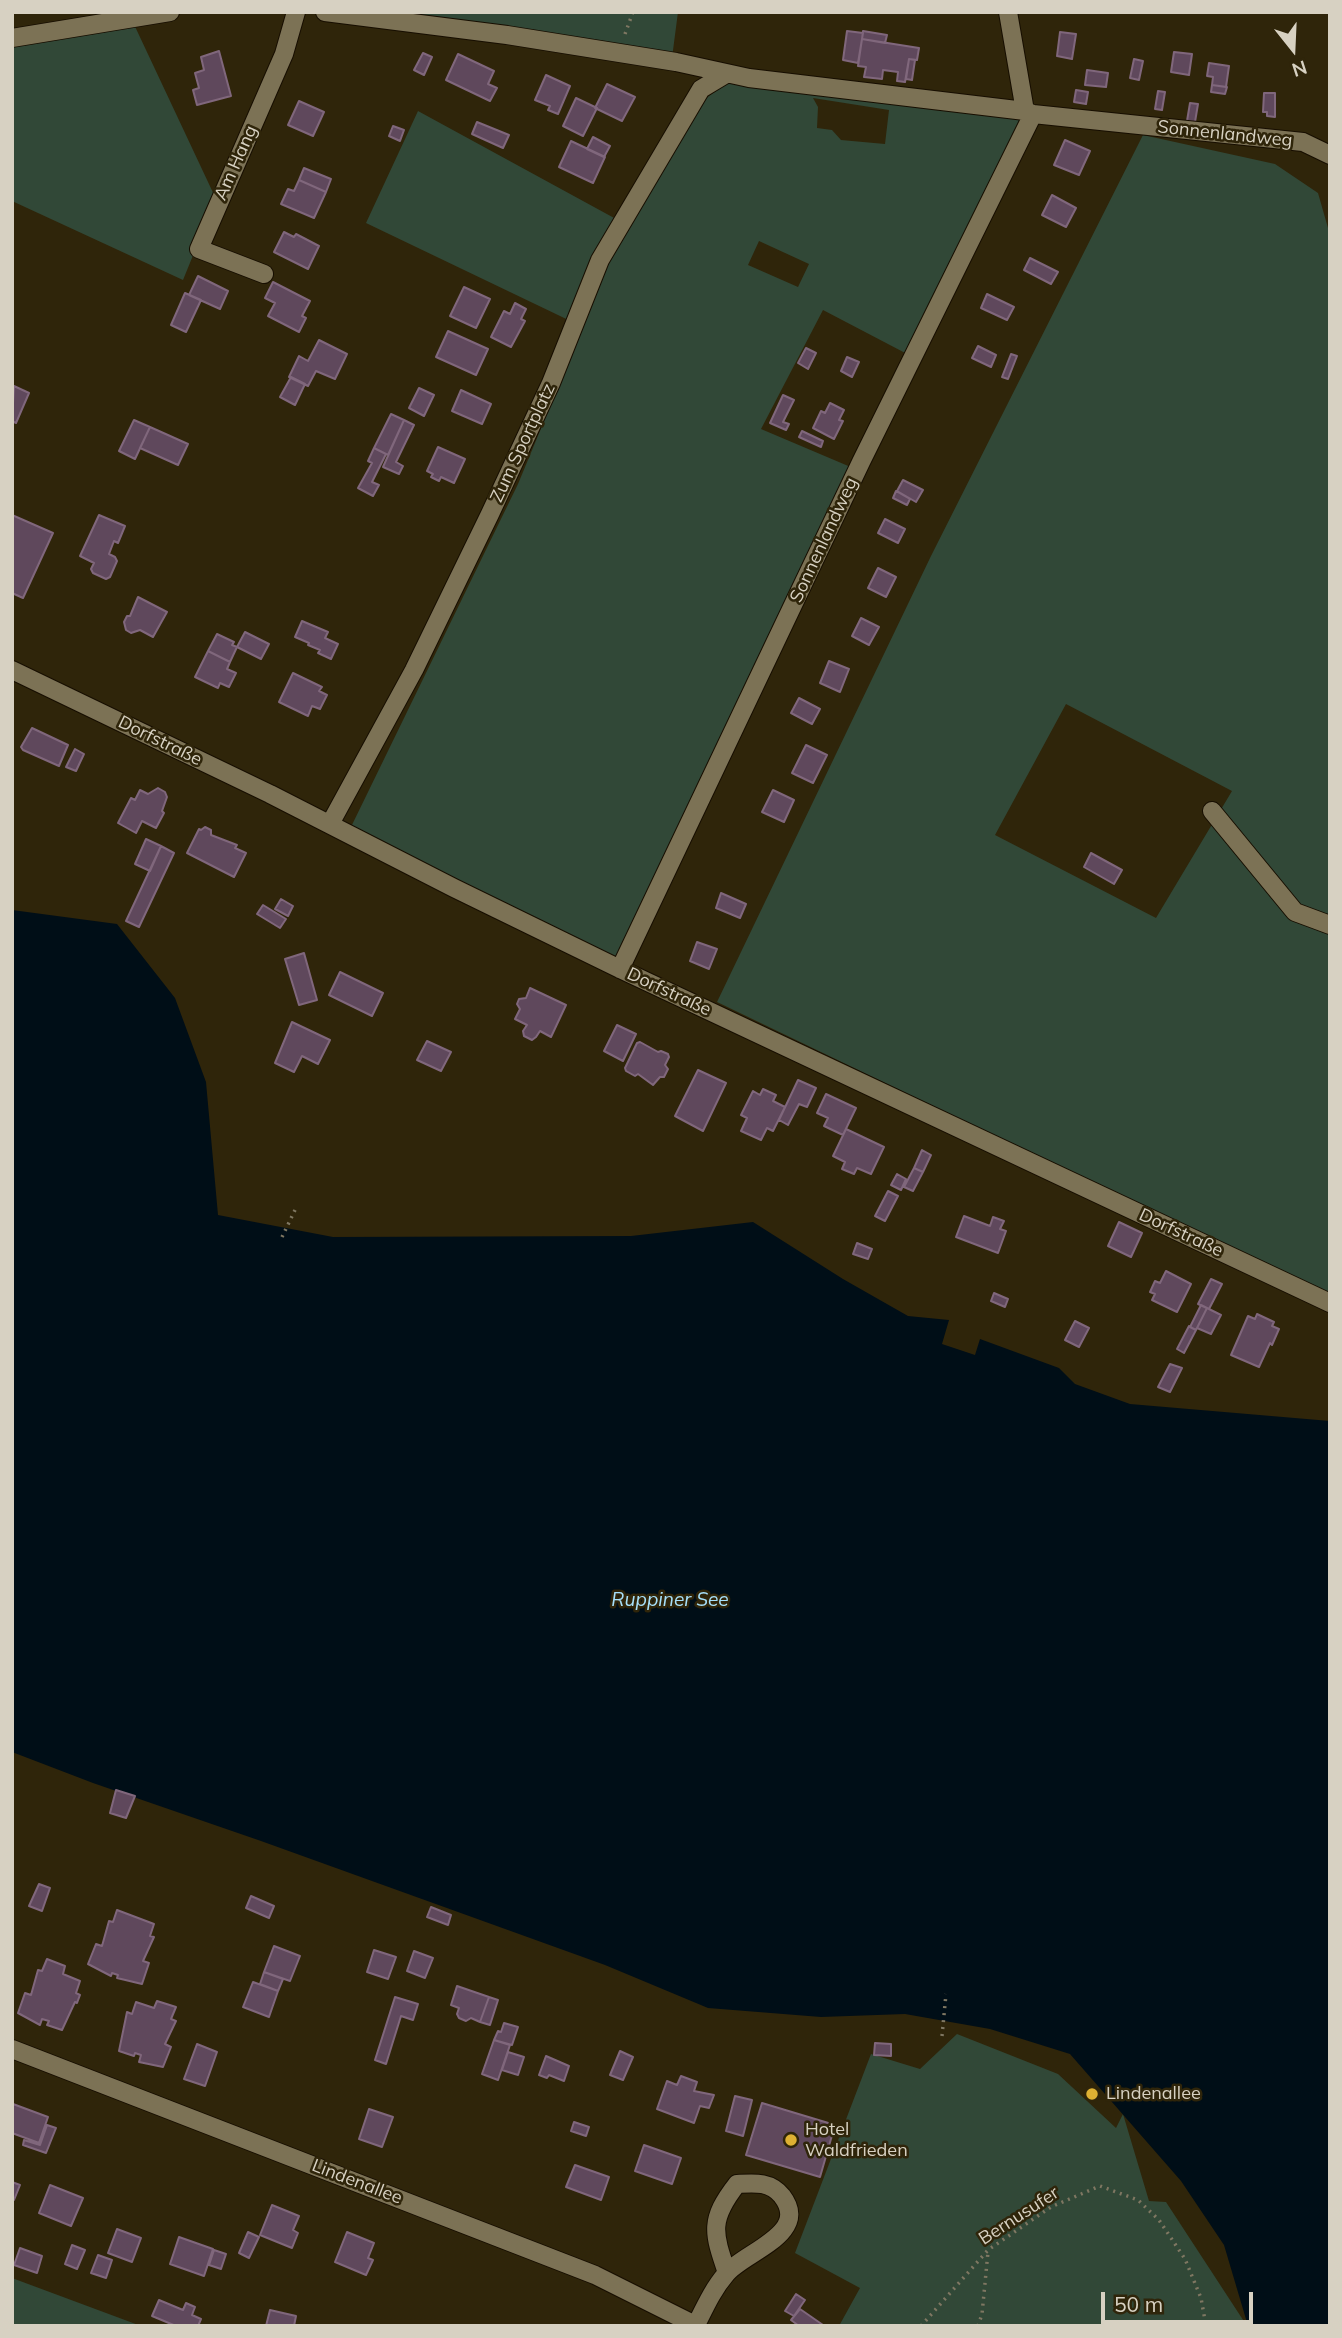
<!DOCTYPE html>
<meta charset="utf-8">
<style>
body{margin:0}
#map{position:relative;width:1342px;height:2338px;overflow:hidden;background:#2f250a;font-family:Mulish,sans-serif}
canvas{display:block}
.frame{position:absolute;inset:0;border:14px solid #d7d1c2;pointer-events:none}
.north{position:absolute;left:1258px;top:14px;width:70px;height:70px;-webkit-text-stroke:5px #2f250a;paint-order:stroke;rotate:162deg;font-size:19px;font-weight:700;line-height:28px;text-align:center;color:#d7d1c2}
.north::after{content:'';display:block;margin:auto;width:24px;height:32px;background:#d7d1c2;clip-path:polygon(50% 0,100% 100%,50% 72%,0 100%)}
.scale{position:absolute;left:1101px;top:2292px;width:152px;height:32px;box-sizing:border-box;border:4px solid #d7d1c2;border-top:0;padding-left:9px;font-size:21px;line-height:24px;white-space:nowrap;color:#d7d1c2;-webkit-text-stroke:5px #2f250a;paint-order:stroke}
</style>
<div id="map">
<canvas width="1342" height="2338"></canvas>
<div class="frame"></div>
<div class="north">N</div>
<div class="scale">50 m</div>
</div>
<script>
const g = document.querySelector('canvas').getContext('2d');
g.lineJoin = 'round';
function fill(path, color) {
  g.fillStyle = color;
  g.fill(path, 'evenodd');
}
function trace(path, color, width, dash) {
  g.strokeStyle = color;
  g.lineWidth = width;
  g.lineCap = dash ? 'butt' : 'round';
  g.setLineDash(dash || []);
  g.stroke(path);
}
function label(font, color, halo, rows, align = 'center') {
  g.font = font + ' Mulish,sans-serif';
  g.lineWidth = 5;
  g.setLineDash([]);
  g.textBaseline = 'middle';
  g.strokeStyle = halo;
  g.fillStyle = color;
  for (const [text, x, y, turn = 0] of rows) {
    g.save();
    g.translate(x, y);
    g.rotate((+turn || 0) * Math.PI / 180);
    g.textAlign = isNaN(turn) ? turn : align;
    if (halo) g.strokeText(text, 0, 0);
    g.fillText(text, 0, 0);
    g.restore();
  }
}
const green = new Path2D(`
 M364,12h314l-6,46z
 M131,18l85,181 -33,81 -171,-79v-161z
 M727,83l296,35 -114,237 -86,-45 -62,119 92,39 -234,498 -269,-137 168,-345 65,-157 -217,-104 52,-112 209,114 78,-126zM813,98l76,12 -4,34 -44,-4 -9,-10 -15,-2 1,-21zM759,241l50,23 -11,23 -50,-22z
 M1143,135l132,29 43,29 12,42v1062l-613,-295 214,-446zM1066,704l166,87 -76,127 -161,-83z
 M957,2034l101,40 58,54 7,-14 26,87 17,1 81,124h-408l21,-38 -65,-35 76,-199 49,15z
 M12,2278l129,48h-129z`);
const water = new Path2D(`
 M12,910l105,14 58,74 31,84 12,133 115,22 298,-1 122,-14 90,57 65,37 41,4 -7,24 33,11 5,-16 79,29 16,16 55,20 200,17v905h-82l-24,-81 -43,-64 -111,-127 -80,-25 -85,-15 -84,3 -113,-9 -103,-43 -344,-124 -168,-58 -81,-31z`);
const building = new Path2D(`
 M847,31l16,2 -5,30 -15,-3z
 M863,31l24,4 -2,8 -23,-4z
 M1060,32l16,2 -4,25 -15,-3z
 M862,39l57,9 -2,12 -8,-1 -4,23 -8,-1 1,-9 -15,-2 -1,9 -18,-2 2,-10 -8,-1z
 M219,51l12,45 -34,9 -4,-15 6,-2 -4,-15 9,-3 -3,-13z
 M1174,52l18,2 -3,21 -18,-3z
 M423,53l9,4 -8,18 -10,-5z
 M458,54l36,17 -6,13 9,4 -7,13 -44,-21z
 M909,59l6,1 -3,20 -6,-1z
 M1134,59l9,2 -4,19 -9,-2z
 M1209,63l20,3 -3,21 -14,-2 1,-8 -6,-1z
 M1087,70l21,3 -2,14 -21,-2z
 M546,75l24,11 -12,28 -10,-4 2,-4 -15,-6z
 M607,84l28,13 -13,24 -27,-13z
 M1212,85l15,2 -2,7 -14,-2z
 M1076,90l12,2 -2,12 -12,-2z
 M1158,91l7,1 -3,18 -7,-1z
 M1264,93h11v24l-8,-1v-4h-4z
 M576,98l21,10 -14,28 -20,-10z
 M299,101l25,11 -11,24 -25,-11z
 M1190,103l8,1 -3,18 -8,-1z
 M477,122l32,13 -6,13 -31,-14z
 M393,126l11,4 -4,11 -11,-5z
 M593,137l17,9 -6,11 -17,-8z
 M1065,140l25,11 -11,24 -25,-10z
 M571,141l34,16 -12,26 -34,-16z
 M304,168l27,11 -5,13 -27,-12z
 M299,180l27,12 -12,26 -33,-14 7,-15 6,2z
 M1052,195l24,13 -10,19 -24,-12z
 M284,232l10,5 2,-3 23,12 -11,23 -34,-17z
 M1030,258l28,14 -7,12 -27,-14z
 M198,276l30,15 -8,18 -31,-14z
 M273,282l37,19 -8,15 4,2 -7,14 -31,-16 7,-13 -10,-5z
 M464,287l26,12 -14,29 -26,-12z
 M185,293l16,7 -15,32 -15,-7z
 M987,294l27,13 -7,13 -26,-12z
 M515,303l11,6 -5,10 4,2 -14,26 -20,-10 13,-26 6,3z
 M448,331l40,18 -12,26 -40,-18z
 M319,340l28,14 -12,25 -19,-8 -8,15 -19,-9 10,-21 9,5z
 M978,346l18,9 -5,12 -19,-9z
 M806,348l10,5 -8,16 -10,-6z
 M1011,354l6,2 -9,23 -6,-2z
 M847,357l12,5 -7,15 -11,-6z
 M291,377l14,7 -10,21 -15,-8z
 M14,386l15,7 -13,30 -4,-2z
 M419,388l15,7 -10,21 -15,-8z
 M461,390l30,14 -9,20 -30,-13z
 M783,395l11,5 -11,22 6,2 -3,6 -16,-7z
 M830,403l14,7 -5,10 4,1 -9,18 -21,-11 8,-17 4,2z
 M391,414l13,6 -16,35 -14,-7z
 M134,420l16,7 -15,32 -16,-8z
 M404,420l10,5 -18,37 7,4 -4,8 -16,-7z
 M150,427l38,17 -10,21 -38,-17z
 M802,431l21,10 -2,6 -22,-10z
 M438,447l27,12 -11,24 -13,-6 -2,4 -8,-4 2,-3 -6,-3z
 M374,448l12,6 -14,28 7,3 -6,11 -15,-8 14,-25 -4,-2z
 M903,480l20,10 -7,12 -19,-11z
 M896,491l14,8 -3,6 -14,-7z
 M12,515l41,18 -30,65 -11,-5z
 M99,515l26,11 -7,17 -4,-2 -5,13 6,3 2,4 -7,16 -4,2 -13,-6 -2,-4 3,-6 -14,-7z
 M885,519l20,10 -7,14 -20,-10z
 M878,568l18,9 -10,20 -18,-9z
 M138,597l29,15 -14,25 -13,-7 -9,3 -5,-3 -2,-8 3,-6h3z
 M861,618l18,9 -10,18 -17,-9z
 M302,621l26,11 -3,6 13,6 -7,15 -13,-6 2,-3 -12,-5 1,-2 -14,-6z
 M245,632l24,12 -8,15 -24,-12z
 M217,634l17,8 -2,3 5,2 -7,15 -22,-11z
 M208,651l22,11 -3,7 9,4 -7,14 -9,-4 -2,5 -23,-11z
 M829,661l20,8 -9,23 -20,-9z
 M293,673l29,14 -3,4 8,4 -7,14 -8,-3 -4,10 -29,-14z
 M799,698l21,11 -8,15 -21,-11z
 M32,728l36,17 -9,21 -36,-16 -2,-3z
 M806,745l21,10 -14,28 -21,-10z
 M75,749l9,5 -8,17 -10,-4z
 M158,788l7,4 2,5 -5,14 2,2 -8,15 -14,-7 -6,12 -18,-10 13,-25 4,2 5,-10 8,4z
 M773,790l21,10 -10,22 -22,-10z
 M205,827l6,3v5l26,10 -2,3 11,5 -12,24 -47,-24 12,-24 2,1z
 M146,839l15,7 -11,25 -15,-7z
 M161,846l13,7 -35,74 -13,-6z
 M1091,853l31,17 -8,14 -30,-17z
 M721,893l25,11 -6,14 -24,-10z
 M281,899l12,7 -5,10 -13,-7z
 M263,905l23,14 -6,9 -23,-14z
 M697,942l20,7 -8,20 -19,-8z
 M304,953l13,47 -18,5 -14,-46z
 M340,972l43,21 -11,23 -43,-21z
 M530,988l36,17 -15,32 -11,-6 -4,6 -4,3 -8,-4 -1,-5 4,-6 -12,-6 5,-10 -3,-5 2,-5 7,-1z
 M292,1022l38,18 -12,24 -16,-8 -8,16 -19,-9z
 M617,1025l19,9 -13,27 -19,-10z
 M427,1041l24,11 -10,19 -24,-11z
 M640,1042l18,10 3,-1 7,3 1,3 -4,8 3,4 -4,8h-4l-7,8 -15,-11 -3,2 -9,-5 -1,-3 12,-25z
 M698,1070l28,13 -23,48 -28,-15z
 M798,1080l18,8 -9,19 -8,-3 -11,21 -9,-5z
 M763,1089l13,6 -3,6 12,6 -12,24 -6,-3 -6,12 -20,-9 6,-13 -6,-3 12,-24 7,4z
 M826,1094l30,14 -13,27 -19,-9 4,-8 -11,-5z
 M846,1129l38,18 -13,27 -14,-6 -3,6 -12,-5 3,-7 -12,-6z
 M922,1150l9,5 -8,17 -9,-4z
 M914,1168l9,4 -10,19 -9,-4z
 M897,1174l9,5 -5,11 -10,-5z
 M888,1191l10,5 -13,25 -10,-5z
 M964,1216l26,10 3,-9 11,4 -4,8 6,2 -8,22 -42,-16z
 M1119,1222l23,11 -11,24 -23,-11z
 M857,1243l15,6 -4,10 -15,-5z
 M1166,1271l25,13 -14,28 -25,-12 3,-6 -5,-2 5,-11 5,2z
 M1211,1279l11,5 -13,25 -11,-5z
 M994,1293l14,6 -3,8 -14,-6z
 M1201,1305l6,3 -11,22 -6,-3z
 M1207,1308l14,7 -10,19 -14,-6z
 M1257,1314l17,8 -2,4 7,3 -7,16 -2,-2 -11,24 -28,-12 17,-39 7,3z
 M1075,1321l14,7 -10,19 -14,-7z
 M1189,1326l7,4 -12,23 -7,-4z
 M1170,1364l12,4 -12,24 -12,-5z
 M116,1790l19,6 -9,22 -16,-5z
 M39,1884l11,4 -8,23 -13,-5z
 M251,1896l23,10 -5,12 -23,-10z
 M431,1907l20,8 -3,10 -21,-8z
 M117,1910l37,14 -4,12 4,1 -11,24 6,2 -7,21 -25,-6 1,-3 -6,-2 -1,3 -23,-12 8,-20 6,2 7,-25 4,1z
 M274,1946l26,10 -10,25 -26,-9z
 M374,1950l22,7 -8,22 -21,-7z
 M414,1951l19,7 -8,20 -18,-7z
 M47,1959l18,7 -2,8 17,7 -4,12 4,2 -3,8 -2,-1 -13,28 -15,-5 2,-4 -7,-2 -2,6 -22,-12 7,-20 6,2 7,-25 4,1z
 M264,1972l19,7 -5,12 -18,-7z
 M253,1982l25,9 -9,26 -26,-10z
 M457,1986l32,11 -9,25 -9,-4 -5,3 -7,-3 -2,-4 2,-6 -8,-3z
 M395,1997l23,7 -5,16 -12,-4 -15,48 -11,-4z
 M489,1997l9,3 -8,25 -10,-3z
 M157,2001l19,6 -5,12 5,2 -11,23 6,3 -8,20 -24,-5 2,-7 -6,-2 -1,3 -15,-5 8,-39 5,2 4,-12 18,6z
 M504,2023l14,4 -6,18 -18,-5 4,-9 3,1z
 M494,2040l16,5 -12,35 -16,-6z
 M875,2043l16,1v12l-17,-1z
 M197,2044l20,8 -12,34 -21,-7z
 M620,2051l13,6 -10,23 -13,-5z
 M508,2052l16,5 -6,18 -16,-5z
 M546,2056l23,10 -5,15 -15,-6 -2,3 -8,-3z
 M681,2076l16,6 -3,9 20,4 -5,13 -9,-2 -6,17 -37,-14 10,-28 10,4z
 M735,2096l17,4 -9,36 -17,-5z
 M762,2103l73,22 -15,52 -74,-22z
 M13,2104l35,13 -9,26 -27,-10z
 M369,2109l24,8 -11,30 -23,-8z
 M574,2122l15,5 -3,9 -15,-5z
 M47,2125l9,3 -10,25 -23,-8 1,-5 16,5z
 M644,2145l37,13 -9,26 -37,-13z
 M575,2165l34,12 -8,23 -35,-13z
 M12,2182l8,3 -6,15 -2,-1z
 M50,2185l33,13 -12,28 -32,-13z
 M272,2205l27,11 -6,14 5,3 -6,15 -32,-13z
 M117,2229l24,9 -9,24 -24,-9z
 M248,2232l11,5 -10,21 -10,-5z
 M347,2232l27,11 -6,15 5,2 -7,15 -31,-13z
 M179,2237l34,12 -9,27 -34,-12z
 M72,2245l13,5 -8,19 -12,-5z
 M20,2248l22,8 -5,17 -23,-8z
 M214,2250l12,4 -5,15 -12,-4z
 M98,2255l14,5 -6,18 -15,-5z
 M796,2294l9,6 -11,16 -9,-5z
 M159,2300l24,10 3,-7 9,4 -3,8 9,4 -3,7h-22l-24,-10z
 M800,2309l23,16 -1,1h-23l-8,-6z
 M270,2310l26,6 -2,10h-28z`);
const path = new Path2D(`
 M625,34l8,-22
 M282,1237l14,-29
 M942,2036l4,-42
 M921,2326l67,-76 63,-43 49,-21 38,14 21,20 26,39 16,39 5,28
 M978,2326l4,-12 6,-62`);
const minor = new Path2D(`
 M325,12l182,23 169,27 73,16 276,33 8,3 270,28 27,13
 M1008,12l17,99
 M12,38l158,-26
 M264,274l-65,-25 85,-195 12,-42
 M12,670l258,124 184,94 166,81 710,334
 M1212,811l83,101 35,13
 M330,824l84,-154 76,-156 61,-131 49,-123 101,-171 25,-15
 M620,969l241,-507 172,-348
 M12,2049l583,226 102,51
 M696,2325c9,-18 17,-36 30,-51 18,-22 85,-40 56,-78 -12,-15 -28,-13 -45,-12 -28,36 -24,48 -10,89`);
const markers = [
 [1092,2094,7,"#deb133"],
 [791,2140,7,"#deb133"]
];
const streetNames = [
 ["Sonnenlandweg",1225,134,6],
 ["Am Hang",236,163,-66],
 ["Zum Sportplatz",523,443,-65],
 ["Sonnenlandweg",824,540,-65],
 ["Dorfstraße",160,741,26],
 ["Dorfstraße",669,992,25],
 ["Dorfstraße",1181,1233,25],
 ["Lindenallee",357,2182,21],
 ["Bernusufer",1019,2216,-33]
];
const poiNames = [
 ["Lindenallee",1106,2094],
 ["Hotel",805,2130],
 ["Waldfrieden",805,2151]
];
const waterNames = [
 ["Ruppiner See",670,1600]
];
fill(green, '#314837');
fill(water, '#000e17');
fill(building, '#5f485c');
trace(building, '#80677c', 2);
trace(minor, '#170e00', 20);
trace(path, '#7f7762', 3.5, [2, 5]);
trace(minor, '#7c7255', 18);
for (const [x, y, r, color] of markers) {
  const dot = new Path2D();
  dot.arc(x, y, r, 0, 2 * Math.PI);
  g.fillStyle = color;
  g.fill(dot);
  trace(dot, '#2f250a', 2.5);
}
label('18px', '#d7d1c2', '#2f250a', streetNames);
label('18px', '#d7d1c2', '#2f250a', poiNames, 'left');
label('italic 19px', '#a7e0fa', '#2f250a', waterNames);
</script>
